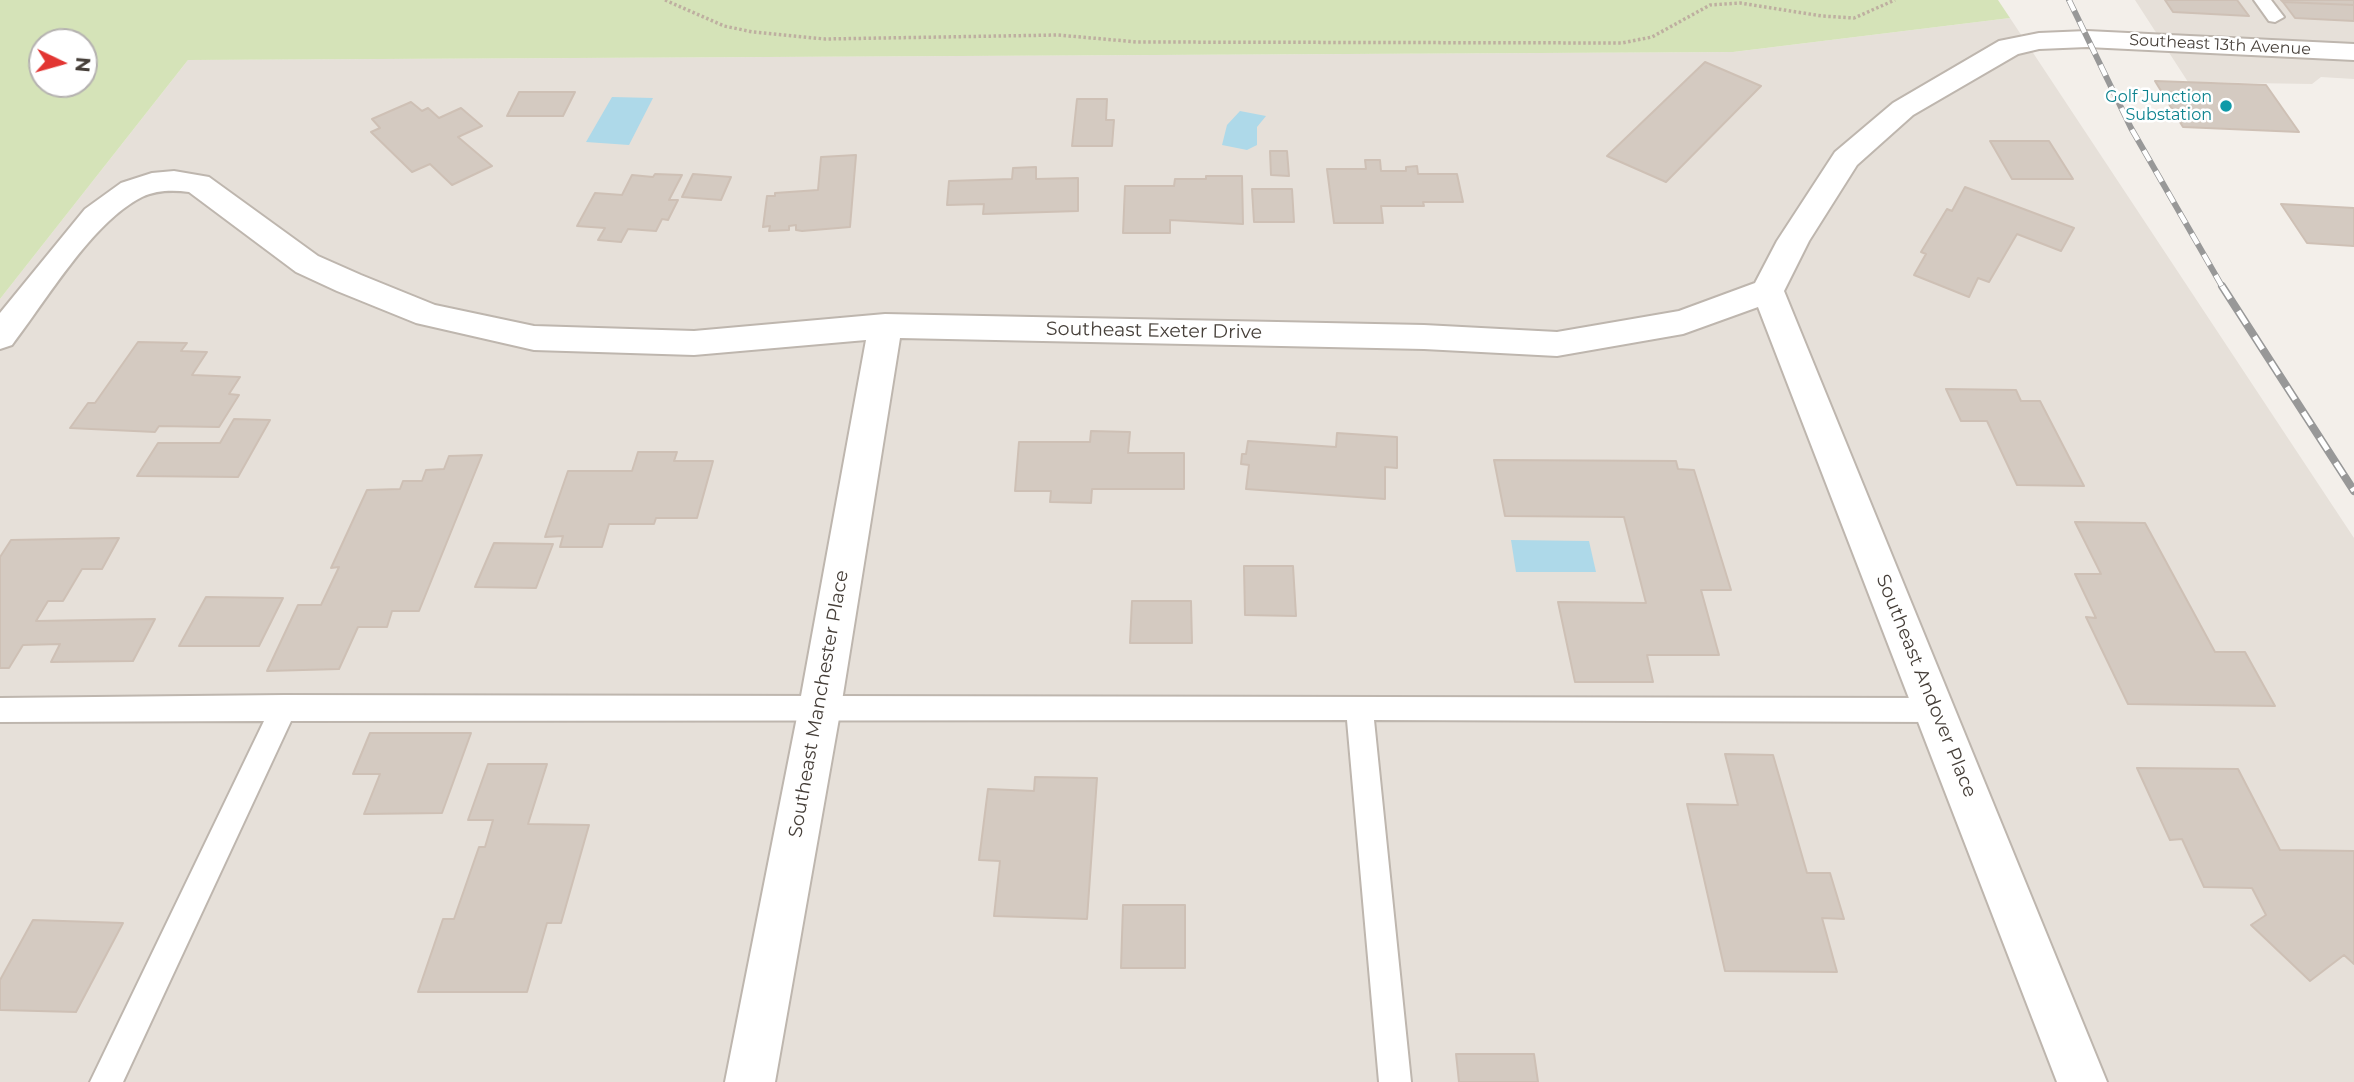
<!DOCTYPE html>
<style>
body{margin:0}
#map{position:relative;width:2354px;height:1082px;overflow:hidden;background:#f3efea;font-family:Montserrat,sans-serif}
canvas{display:block}
.north{position:absolute;left:28px;top:28px;width:70px;height:70px;box-sizing:border-box;background:#fff;border:2px solid #b5b2b0;border-radius:50%;rotate:95deg;font-size:19px;font-weight:700;line-height:28px;text-align:center;color:#463f39}
.north::after{content:'';display:block;margin:auto;width:24px;height:32px;background:#e23532;clip-path:polygon(50% 0,100% 100%,50% 72%,0 100%)}
</style>
<div id="map">
<canvas width="2354" height="1082"></canvas>
<div class="north">N</div>
</div>
<script>
const g = document.querySelector('canvas').getContext('2d');
g.lineJoin = 'round';
function fill(path, color) {
  g.fillStyle = color;
  g.fill(path, 'evenodd');
}
function trace(path, color, width, dash) {
  g.strokeStyle = color;
  g.lineWidth = width;
  g.lineCap = dash ? 'butt' : 'round';
  g.setLineDash(dash || []);
  g.stroke(path);
}
function label(font, color, halo, rows, align = 'center') {
  g.font = font + ' Montserrat,sans-serif';
  g.lineWidth = 5;
  g.setLineDash([]);
  g.textBaseline = 'middle';
  g.strokeStyle = halo;
  g.fillStyle = color;
  for (const [text, x, y, turn = 0] of rows) {
    g.save();
    g.translate(x, y);
    g.rotate((+turn || 0) * Math.PI / 180);
    g.textAlign = isNaN(turn) ? turn : align;
    if (halo) g.strokeText(text, 0, 0);
    g.fillText(text, 0, 0);
    g.restore();
  }
}
const residential = new Path2D(`
 M2135,0h219v79l-33,-2 -9,7 -124,-2z
 M2010,18l344,520v544h-2354v-783l188,-239 1545,-8z`);
const green = new Path2D(`
 M0,0h1998l12,18 -277,34 -1545,8 -188,239zM42,42h42v42h-42z`);
const water = new Path2D(`
 M612,97l41,1 -24,47 -43,-3z
 M1240,111l26,5 -9,11v18l-10,5 -25,-5 5,-20z
 M1511,540l78,1 7,31h-80z`);
const building = new Path2D(`
 M2165,0h72l12,16 -76,-4z
 M2281,0h73v5l-71,-3z
 M2283,2l71,3v16l-59,-3z
 M1705,62l56,24 -95,96 -59,-26z
 M2155,81l111,4 33,47 -116,-5z
 M519,92h56l-12,24h-56z
 M1077,99h30l-1,21h8l-2,26h-40z
 M411,102l11,9 6,-3 11,10 22,-10 21,18 -24,11 34,29 -40,19 -22,-21 -18,8 -41,-40 9,-4 -8,-9z
 M1990,141h59l24,38h-61z
 M1270,151h17l2,25 -18,-1z
 M856,155l-6,72 -48,4 -6,-1v-5l-7,1v4l-20,1 1,-5 -7,1 4,-31h8v-3l43,-3 3,-33z
 M1365,160h15l1,11h25v-4l11,-1 1,8h39l6,28h-40l1,4h-43l2,17h-49l-7,-54h39z
 M1036,167v12l42,-1v33l-95,3 1,-10 -37,1 2,-24 63,-2 1,-11z
 M655,174l27,1 -13,25h9l-10,20 -6,-1 -6,12 -28,-2 -7,13 -23,-2 7,-12 -28,-2 18,-33 27,2 10,-20 21,2z
 M693,174l38,3 -10,23 -39,-3z
 M1206,176h36l1,48 -73,-4v13h-47l2,-47h49l1,-7h31z
 M1965,187l109,41 -13,23 -44,-17 -28,48 -11,-4 -9,19 -55,-22 12,-21 -5,-2 26,-43 5,2z
 M1252,189h40l2,33h-40z
 M2281,204l73,4v38l-47,-3z
 M138,342l49,1 -6,8 26,1 -15,23 48,2 -11,17 10,1 -20,32 -60,-1 -4,6 -85,-4 18,-25h7z
 M1946,389l70,1 5,11h19l44,85 -67,-1 -30,-64h-26z
 M234,419l36,1 -32,57 -101,-1 21,-33h62z
 M1091,431l39,1 -2,21h56v36h-92l-1,14 -41,-1 1,-11h-36l4,-49h71z
 M1337,433l60,4v31l-12,-1v32l-139,-10 3,-24 -8,-1 1,-10h4l2,-13 88,6z
 M638,452h39l-3,9h39l-16,57h-41l-2,6h-45l-7,23h-42l3,-11 -18,1 23,-66h64z
 M482,455l-63,156h-27l-5,16h-29l-19,42 -72,2 31,-66h23l18,-38 -8,1 36,-78 33,-1 3,-8h19l4,-11 18,-1 5,-13z
 M1494,460l182,1 2,8 16,1 37,120h-30l18,65h-72l6,27h-78l-17,-80 88,1 -22,-86 -119,-1z
 M2075,522l70,1 70,129h30l30,54 -147,-2 -42,-87 10,1 -21,-44h26z
 M119,538l-17,31h-20l-19,32h-15l-12,20 119,-2 -22,42 -82,1 9,-18 -37,1 -14,23h-9v-111l11,-17z
 M494,543l59,1 -17,44 -61,-1z
 M1244,566h49l3,50 -51,-1z
 M206,597l77,1 -24,48h-80z
 M1132,601h59l1,42h-62z
 M370,733h101l-29,80 -78,1 16,-40h-27z
 M1725,754l48,1 34,118h23l14,46 -22,-1 15,54 -112,-1 -38,-167 51,1z
 M488,764h59l-19,60 61,1 -28,98h-14l-20,69h-109l25,-73h11l25,-72h6l8,-27h-25z
 M2137,768l101,1 42,81 74,1v113l-10,-9 -34,26 -59,-56 15,-10 -14,-27 -48,-1 -22,-48 -12,1z
 M1035,777l62,1 -10,141 -93,-3 6,-55 -21,-1 9,-71 46,2z
 M1123,905h62v63h-64z
 M33,920l90,3 -47,89 -76,-2v-30z
 M1456,1054h78l4,28h-79z`);
const path = new Path2D(`
 M665,0l59,26 29,6 72,7 233,-4 79,7 485,1 30,-6 58,-32 30,-2 82,13 32,2 41,-18`);
const service = new Path2D(`
 M2254,0h17l13,17 -9,5 -6,-1z
 M284,695l1651,3 10,4 3,8 -3,8 -10,4 -561,-2 37,362h-32l-32,-362 -1056,1 -168,361h-33l174,-361 -264,1v-24z`);
const minor = new Path2D(`
 M2087,31l267,13v16l-267,-13 -48,2 -21,5 -105,61 -56,50 -48,76 -25,50 323,791h-50l-299,-775 -75,27 -126,22 -133,-7 -524,-11 -59,369 -66,375h-50l74,-375 67,-367 -172,15 -160,-5 -118,-27 -79,-32 -41,-19 -107,-80c-16,-2 -32,-2 -47,5 -50,25 -96,104 -130,148l-12,4v-36l85,-104 36,-26 31,-10 22,-2 35,6 109,79 43,19 74,30 99,21 160,5 191,-17 539,11 133,7 122,-21 76,-28 22,-42 58,-89 58,-49 106,-62 40,-8z`);
const railFar1 = new Path2D(`
 M2069,0l62,128 92,160`);
const rail = new Path2D(`
 M2222,286l132,205`);
const markers = [
 [2226,106,7,"#0f9aa8"]
];
const farStreetnames = [
 ["Southeast 13th Avenue",2220,45,3]
];
const farCulturenames = [
 ["Golf Junction",2212,97],
 ["Substation",2212,115]
];
const streetNames = [
 ["Southeast Exeter Drive",1154,331,1],
 ["Southeast Andover Place",1926,686,68],
 ["Southeast Manchester Place",819,704,-80]
];
fill(residential, '#e6e0d9');
fill(green, '#d5e3b8');
fill(water, '#aed9e9');
fill(building, '#d4cac1');
trace(building, '#cec0b5', 2);
trace(service, '#beb6ae', 4);
trace(minor, '#beb6ae', 4);
trace(path, '#beafa0', 3.5, [2.5, 2.5]);
fill(service, '#fff');
fill(minor, '#fff');
trace(railFar1, '#989898', 6);
trace(rail, '#989898', 8);
trace(railFar1, '#fff', 4.5, [12]);
trace(rail, '#fff', 5, [15]);
for (const [x, y, r, color] of markers) {
  const dot = new Path2D();
  dot.arc(x, y, r, 0, 2 * Math.PI);
  g.fillStyle = color;
  g.fill(dot);
  trace(dot, '#fff', 2.5);
}
label('16px', '#463f39', '#fff', farStreetnames);
label('16px', '#0d838f', '#fff', farCulturenames, 'right');
label('19px', '#463f39', '#fff', streetNames);
</script>
